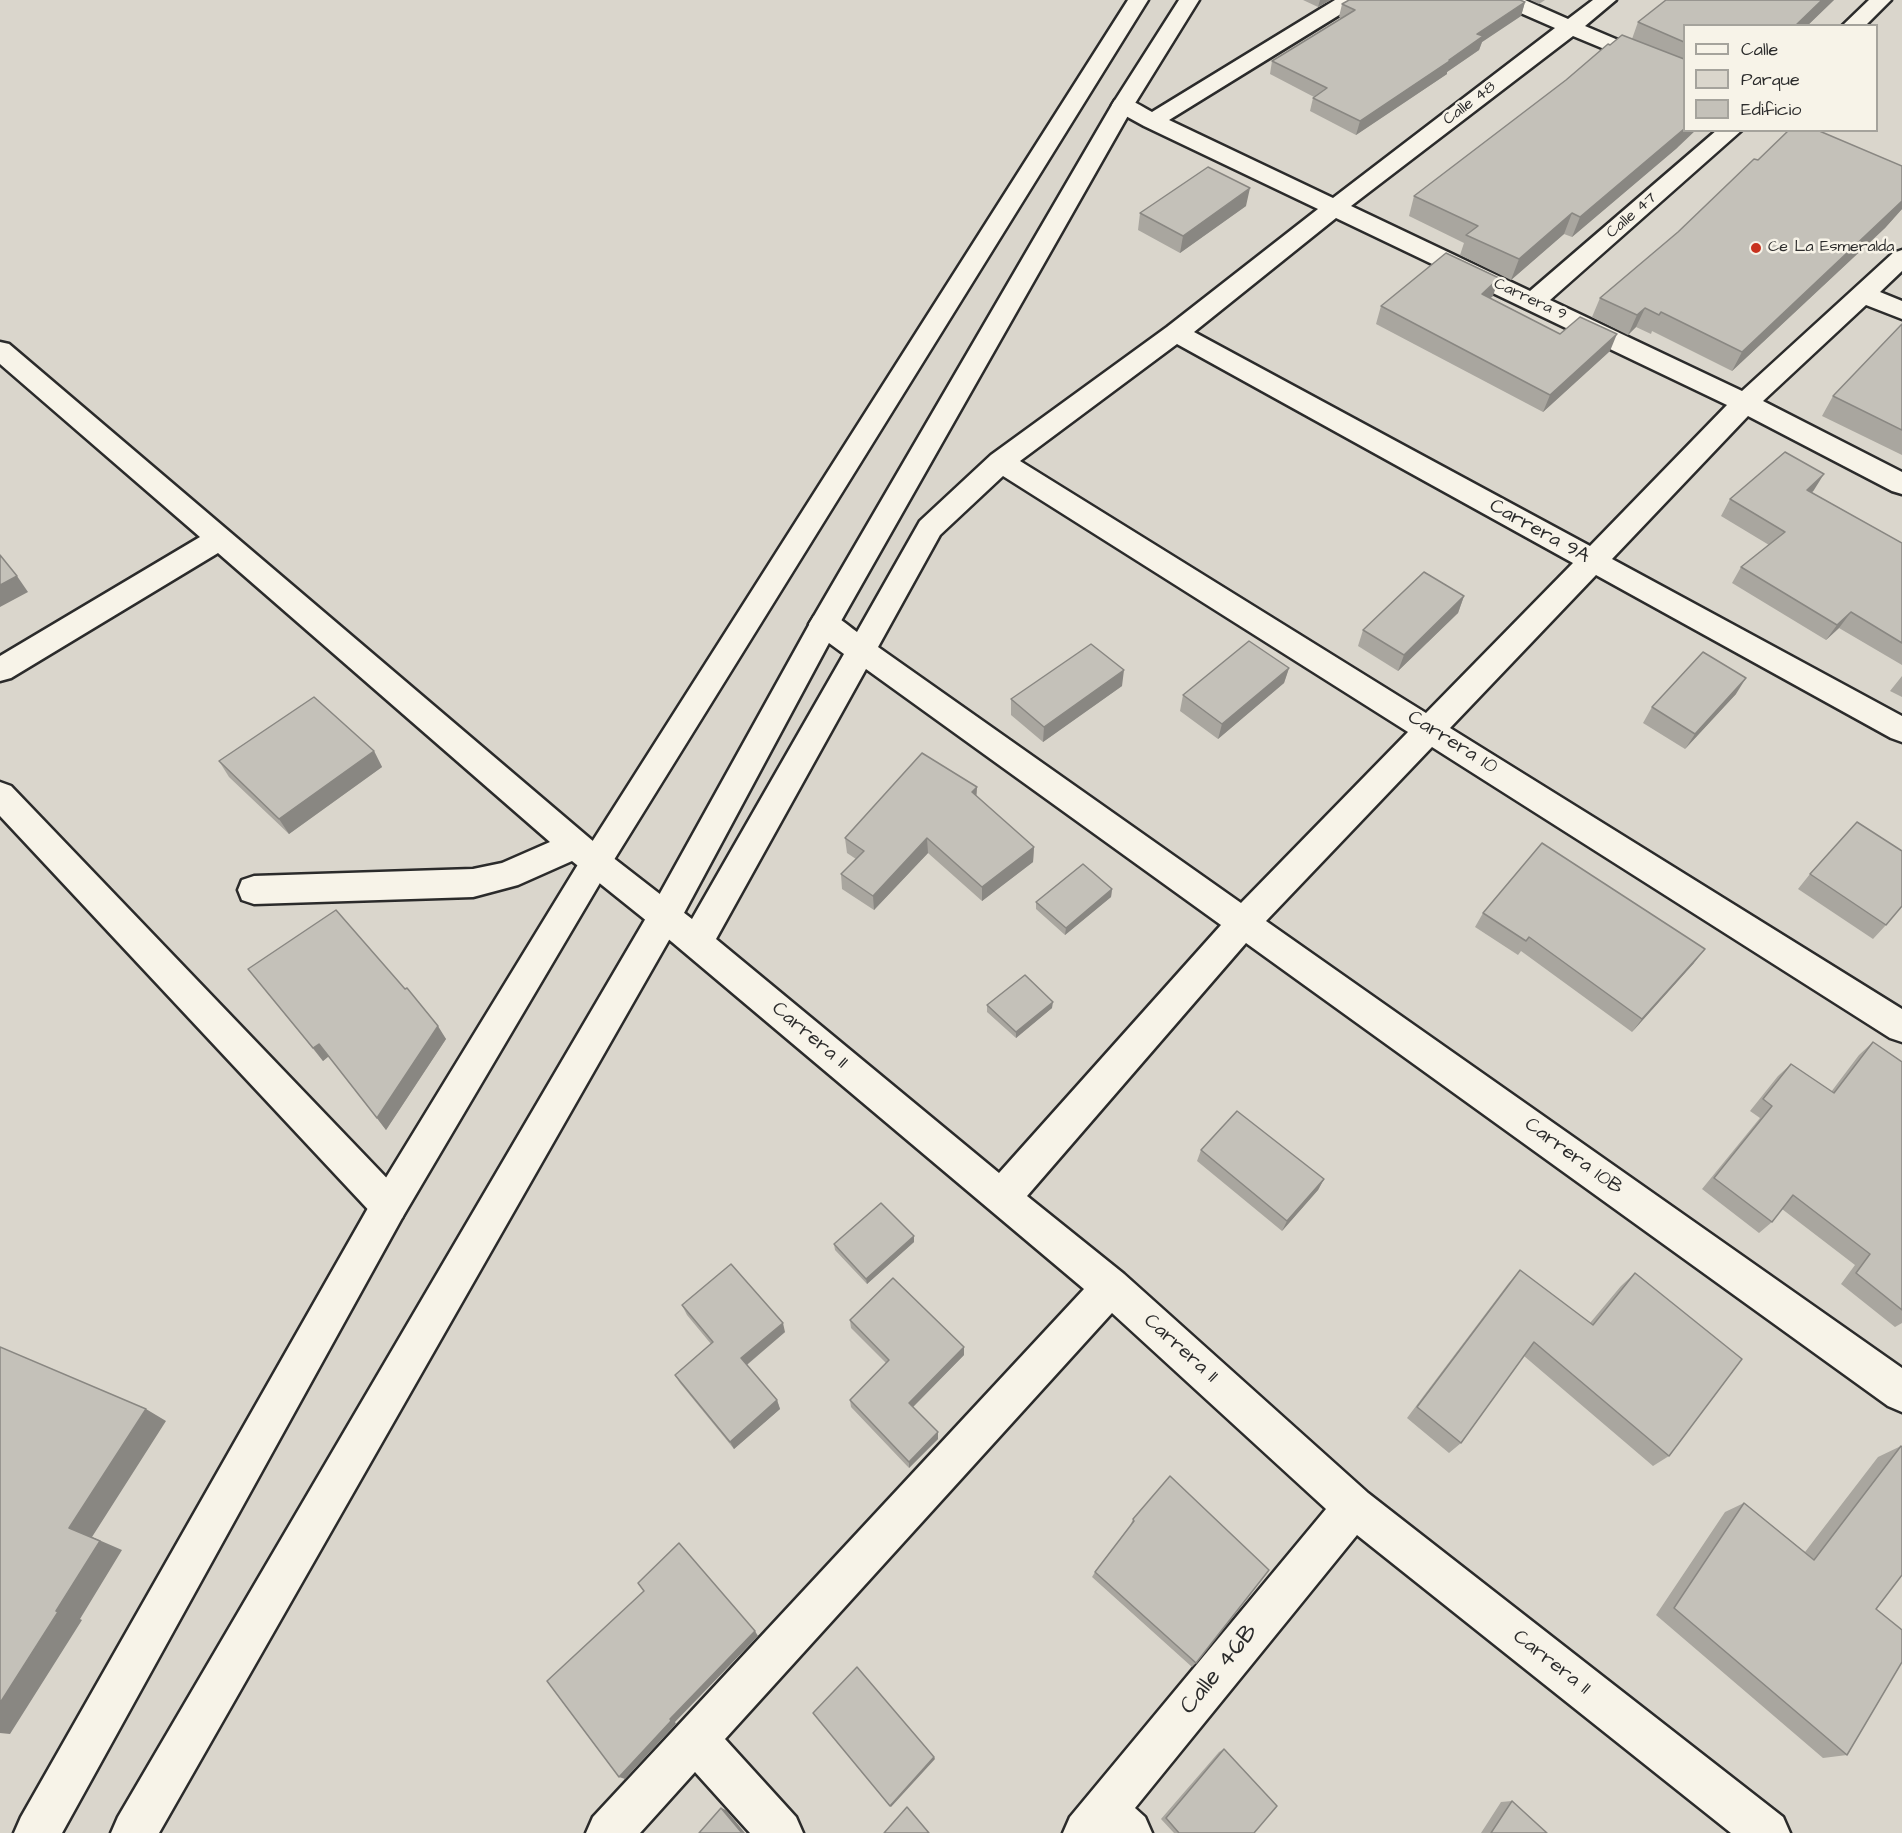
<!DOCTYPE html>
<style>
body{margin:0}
#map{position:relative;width:1902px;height:1833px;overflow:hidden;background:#f7f3e8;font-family:"Architects Daughter",sans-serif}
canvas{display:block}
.legend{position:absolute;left:1683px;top:24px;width:195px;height:108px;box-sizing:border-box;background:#f7f3e8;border:2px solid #a5a39c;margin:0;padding:8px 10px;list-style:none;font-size:18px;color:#2b2b2b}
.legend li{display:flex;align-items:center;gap:12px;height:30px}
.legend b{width:30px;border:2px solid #a5a39c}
</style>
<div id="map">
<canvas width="1902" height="1833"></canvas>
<ul class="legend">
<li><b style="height:8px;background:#f7f3e8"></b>Calle</li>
<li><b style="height:16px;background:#dad6cc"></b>Parque</li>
<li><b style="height:16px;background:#c4c1b9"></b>Edificio</li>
</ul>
</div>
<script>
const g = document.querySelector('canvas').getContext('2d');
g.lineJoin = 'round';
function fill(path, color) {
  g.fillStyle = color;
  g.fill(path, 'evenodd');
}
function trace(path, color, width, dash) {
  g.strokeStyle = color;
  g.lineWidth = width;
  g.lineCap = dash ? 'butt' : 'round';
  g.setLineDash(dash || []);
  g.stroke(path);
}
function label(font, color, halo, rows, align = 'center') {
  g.font = font + ' "Architects Daughter",sans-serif';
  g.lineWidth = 5;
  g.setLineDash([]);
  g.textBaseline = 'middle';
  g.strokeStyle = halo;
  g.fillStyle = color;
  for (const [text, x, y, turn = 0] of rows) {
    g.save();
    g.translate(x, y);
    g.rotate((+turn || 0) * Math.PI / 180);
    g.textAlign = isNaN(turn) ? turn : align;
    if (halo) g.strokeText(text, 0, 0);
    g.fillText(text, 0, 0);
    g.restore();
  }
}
const green = new Path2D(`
 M0,0h1902v1833h-1902zM1684,26h192v104h-192z`);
const minor = new Path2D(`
 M1335,0h25l-3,4 -188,116 164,78 222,-170 -55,-24 -3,-4h28l43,19 25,-19h23l-31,26 99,42v14l-111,-46 -222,170 179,85 187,-161h25l-192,170 192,91 151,-138 9,-3v21l-22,21 22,9v18l-36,-14 -103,96 139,71v22l-10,-3 -144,-75 -136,143 290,157v26l-11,-4 -295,-163 -146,153 452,281v33l-12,-4 -458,-291 -166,174 636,447v44l-14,-6 -642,-463 -219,253 97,78 244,219 415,324 7,16h-59l-374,-298 -222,273 10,9 7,16h-89l7,-16 256,-308 -214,-196 -387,426 71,78 7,16h-53l-55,-61 -55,61h-54l7,-16 491,-528 -431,-363 -81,-65 -54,24 -45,12 -219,7 -12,-4 -4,-10 4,-10 12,-4 219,-7 29,-6 48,-21 -332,-289 -207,125 -11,3v-25l200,-119 -200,-173v-22l9,2 598,509 85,66 152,-265 -30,-22 -5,-8 5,-8c19,-6 28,5 43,16l63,-111 71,-66 176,-128 151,-118 -174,-83 -29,-16 -3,-5 3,-5c14,-3 24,5 37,12zM1336,218l391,187 -137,141 -396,-214zM1177,344l396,219 -147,150 -406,-252zM1003,476l405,256 -167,171 -363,-256 62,-112zM866,669l355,256 -222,248 -283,-234z
 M1869,0h22l-26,26h-23z
 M0,782l11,4 391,408 5,12 -5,12 -13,5 -13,-5 -376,-402z`);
const major = new Path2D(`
 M1128,0h20l-541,871 -205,347 -340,615h-48l7,-16 355,-623 209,-341z
 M1179,0h20l-65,105 -297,523 -160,298 -518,907h-48l7,-16 535,-911 161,-290 298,-511z`);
const wall = new Path2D(`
 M1303,0h28l-13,7z
 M1530,0h15l-6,4z
 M1834,0l-27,26h-123v104l-7,18 -105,89 -8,-3 -53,46 -51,-25 4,-12 -55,-27 5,-20 152,-116 44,-35 22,-6 6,-17z
 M1525,2l-4,14 -39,26 -3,8 -32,22v2l-91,61 -46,-24 3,-13 1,-1 -44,-23 2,-13 69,-43 -2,-1 3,-13z
 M1758,160l144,6v43l-17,19 -153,143 -80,-40 -1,3 -15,-7 -8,8 -36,-18 8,-19 78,-66z
 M1246,206l-66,47 -42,-23 2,-17z
 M1493,296l-3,2 70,36 50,17 -67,61 -167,-88 5,-18z
 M1902,324v131l-80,-39 11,-20z
 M1814,490l-2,3 90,50v122l-63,-37 -13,12 -94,-57 9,-16 28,-22 -48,-29 9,-17z
 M1464,596l-6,17 -60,58 -40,-25 5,-16z
 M1289,668l-5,15 -66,56 -38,-28 3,-16z
 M1902,676v21l-12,-6z
 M1122,686l-79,56 -32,-27v-16z
 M1736,694l-51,55 -42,-26 9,-16z
 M374,751l8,16 -93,67 -60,-57 -10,-16z
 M977,787l-1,9 58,51 -1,15 -51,39 -54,-48 -54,57 -32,-21 -1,-15 15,-15 -9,-6 -2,-15z
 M1810,874l76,51 -13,14 -75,-50z
 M1112,889l-1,8 -46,38 -29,-26v-7z
 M1483,913l211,50 -62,69 -111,-81 -3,4 -43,-28z
 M248,969l157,20 41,50 -60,91 -57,-74 -6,5z
 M987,1005l65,3 -36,30 -29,-26z
 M1873,1042l29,20v261l-7,4 -54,-43 14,-19 -73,-56 -10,13 -13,11 -57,-44 58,-71 -10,-7 28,-35 13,-12 40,28 28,-37z
 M1201,1150l123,29 -6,11 -36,41 -85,-70z
 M914,1242l-47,42 -32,-34 -1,-6z
 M1520,1270l70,53 31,-37 14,-13 34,183 -16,10 -129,-110 -63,87 -12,10 -42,-35 101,-134z
 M682,1305l103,27 -38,33 30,35 3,9 -46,40 -54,-66 -5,-8 36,-31 -24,-29z
 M850,1320l114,27v8l-51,52 25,32 -29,29 -58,-61 -1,-7 36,-37 -35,-35z
 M1901,1446l-25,163 -29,146 -24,3 -167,-143 69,-103 19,-9 61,49 73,-95z
 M1170,1476l26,187 -4,4 -100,-90 3,-5 35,-46 3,-7z
 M1224,1749l30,84h-80l-13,-14 58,-67z
 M1512,1801l35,32h-66l20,-31z`);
const shadedWall = new Path2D(`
 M1320,0h11l-13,7z
 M1822,0h12l-27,26h-12z
 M1525,2l-4,14 -39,26 -3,8 -32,22v2l-91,61 4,-14 89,-61 28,-26z
 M1684,129v1h12l-19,18 -105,89 8,-20z
 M1250,188l-4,18 -66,47 3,-17z
 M1902,201v8l-17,19 -153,143 10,-19z
 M1572,213l-8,21 -53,46 8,-21z
 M1499,278l-6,18 -17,15 6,-17z
 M1645,308l-9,19 -8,8 9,-20z
 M1617,334l-7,17 -67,61 7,-17z
 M1824,474l-10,16 -17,16 10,-16z
 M17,576l11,16 -28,15v-22z
 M1464,596l-6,17 -60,58 6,-16z
 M1851,612l-12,16 -13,12 11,-15z
 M1289,668l-5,15 -66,56 4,-15z
 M1124,670l-2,16 -79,56 1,-15z
 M1746,678l-10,16 -51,55 10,-15z
 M374,751l8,16 -93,67 -10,-15z
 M977,787l-1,15 -4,-10z
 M927,838l1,15 -54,57 -1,-14z
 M1034,847l-1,15 -51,39v-14z
 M1112,889l-1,8 -46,38 1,-7z
 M1705,949l-11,14 -62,69 10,-13z
 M1053,1002l-1,6 -36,30v-6z
 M438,1026l8,13 -60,91 -9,-12z
 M319,1044l10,12 -6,5 -10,-13z
 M1324,1179l-6,11 -36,41 5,-10z
 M914,1236v6l-47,42 -1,-5z
 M783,1323l2,9 -41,35 -3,-9z
 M964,1347v8l-54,55 -1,-7z
 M777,1400l3,9 -46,40 -4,-7z
 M146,1409l20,12 -74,116 30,13 -42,69 2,1 -72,114 -10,-1v-30l56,-92 13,-83z
 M938,1432v7l-29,29v-6z
 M755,1631l3,5 -83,86 1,2 -51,55 -6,-2 51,-58z
 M934,1757l1,2 -44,48 -1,-1z
 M721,1808l5,2 19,23h-3z`);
const building = new Path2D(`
 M1349,0h171l5,2 -48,32 6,2 -34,24h2l-91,61 -47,-23 14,-10 -55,-27 83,-51 -13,-6z
 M1666,0h156l-27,26h-111v16l-46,-20z
 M1622,35l62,24v70l-104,88 -8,-4 -53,46 -53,-24 12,-9 -64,-30 152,-116 42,-36 2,1z
 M1789,130h28l85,36v35l-160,151 -81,-40 -2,3 -14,-7 -8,7 -37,-17 78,-66 76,-73 4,1z
 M1208,167l42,21 -67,48 -43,-23z
 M1446,253l53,25 -17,16 78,40 20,-17 37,17 -67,61 -169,-89z
 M1902,324v106l-69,-34z
 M1785,452l39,22 -17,16 95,53v100l-51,-31 -14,13 -96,-58 44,-35 -55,-33z
 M0,555l17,21 -17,9z
 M1424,572l40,24 -60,59 -41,-25z
 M1249,641l40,27 -67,56 -39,-29z
 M1091,644l33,26 -80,57 -33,-28z
 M1703,652l43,26 -51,56 -43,-27z
 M314,697l60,54 -95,68 -60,-58z
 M922,753l55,34 -5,5 62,55 -52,40 -55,-49 -54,58 -32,-22 23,-23 -19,-13z
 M1857,822l45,29v55l-16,19 -76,-51z
 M1542,843l163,106 -63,70 -113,-82 -3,4 -43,-28z
 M1083,864l29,25 -46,39 -30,-26z
 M336,910l69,79 2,-1 31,38 -61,92 -58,-74 -6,4 -65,-79z
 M1025,975l28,27 -37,30 -29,-27z
 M1873,1042l29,20v248l-46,-37 14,-19 -77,-59 -21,27 -58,-44 58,-72 -9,-7 28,-35 43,29z
 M1237,1111l87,68 -37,42 -86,-71z
 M881,1203l33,33 -48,43 -32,-35z
 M731,1264l52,59 -42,35 36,42 -47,42 -55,-67 38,-33 -31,-37z
 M1520,1270l73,55 42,-52 107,86 -73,97 -135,-114 -73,101 -44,-36z
 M893,1278l71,69 -55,56 29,29 -29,30 -59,-62 39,-40 -39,-40z
 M0,1347l146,62 -77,119 31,13 -44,70 2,1 -58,91z
 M1901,1446l1,1v128l-26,34 26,21v32l-55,93 -173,-147 70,-105 70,57z
 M1170,1476l99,94 -73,93 -101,-91 39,-51 -1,-2z
 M679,1543l76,88 -85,88 1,2 -52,56 -72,-96 97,-90 -6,-8z
 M857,1667l77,90 -44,49 -77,-93z
 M1224,1749l53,57 -23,27h-75l-13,-15z
 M1512,1801l35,32h-56z
 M907,1807l22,26h-45z
 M721,1808l21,25h-43z`);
const markers = [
 [1756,248,6,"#c8321e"]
];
const farStreetnames = [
 ["Calle 48",1470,104,-37],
 ["Calle 47",1632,216,-41],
 ["Carrera 9",1530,300,25]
];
const farPoinames = [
 ["Ce La Esmeralda",1768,248]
];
const streetNames = [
 ["Carrera 9A",1539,532,29],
 ["Carrera 10",1452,743,32],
 ["Carrera 11",809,1036,40],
 ["Carrera 10B",1573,1157,36],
 ["Carrera 11",1180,1349,42],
 ["Carrera 11",1551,1663,38]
];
const nearStreetnames = [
 ["Calle 46B",1220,1670,-51]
];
fill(green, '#dad6cc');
trace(minor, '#2b2b2b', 5);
trace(major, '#2b2b2b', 5);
fill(minor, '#f7f3e8');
fill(major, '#f7f3e8');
fill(wall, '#a9a69f');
fill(shadedWall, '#898782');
fill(building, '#c4c1b9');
trace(building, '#898782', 1.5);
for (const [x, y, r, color] of markers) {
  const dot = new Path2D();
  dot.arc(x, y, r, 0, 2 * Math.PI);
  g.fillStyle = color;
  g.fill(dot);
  trace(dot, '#f7f3e8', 2);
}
label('16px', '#2b2b2b', '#f7f3e8', farStreetnames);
label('16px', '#2b2b2b', '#f7f3e8', farPoinames, 'left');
label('20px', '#2b2b2b', '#f7f3e8', streetNames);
label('24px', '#2b2b2b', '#f7f3e8', nearStreetnames);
</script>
